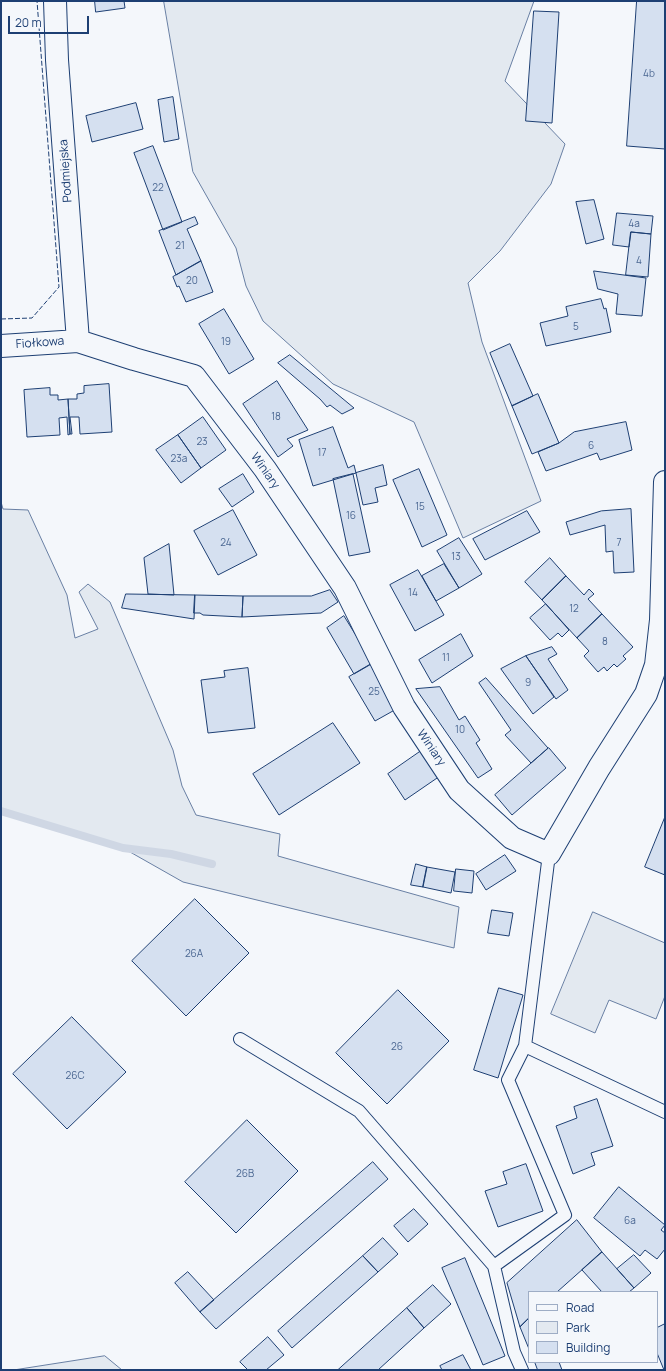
<!DOCTYPE html>
<meta charset="utf-8">
<style>
body{margin:0}
#map{position:relative;width:666px;height:1371px;overflow:hidden;background:#f4f7fb;font-family:Manrope,sans-serif}
canvas{display:block}
.frame{position:absolute;inset:0;border:2px solid #1d3f73;pointer-events:none}
.legend{position:absolute;left:528px;top:1291px;width:130px;height:72px;box-sizing:border-box;background:#f4f7fb;border:1px solid #9eadc5;margin:0;padding:5px 7px;list-style:none;font-size:12px;color:#1d3f73}
.legend li{display:flex;align-items:center;gap:8px;height:20px}
.legend b{width:20px;border:1px solid #9eadc5}
.scale{position:absolute;left:8px;top:16px;width:81px;height:18px;box-sizing:border-box;border:2px solid #1d3f73;border-top:0;padding-left:5px;font-size:12px;line-height:14px;white-space:nowrap;color:#1d3f73;-webkit-text-stroke:3px #f4f7fb;paint-order:stroke}
</style>
<div id="map">
<canvas width="666" height="1371"></canvas>
<div class="frame"></div>
<ul class="legend">
<li><b style="height:5px;background:#f4f7fb"></b>Road</li>
<li><b style="height:11px;background:#e3e9f0"></b>Park</li>
<li><b style="height:11px;background:#d5e0f0"></b>Building</li>
</ul>
<div class="scale">20 m</div>
</div>
<script>
const g = document.querySelector('canvas').getContext('2d');
g.lineJoin = 'round';
function fill(path, color) {
  g.fillStyle = color;
  g.fill(path, 'evenodd');
}
function trace(path, color, width, dash) {
  g.strokeStyle = color;
  g.lineWidth = width;
  g.lineCap = dash ? 'butt' : 'round';
  g.setLineDash(dash || []);
  g.stroke(path);
}
function label(font, color, halo, rows, align = 'center') {
  g.font = font + ' Manrope,sans-serif';
  g.lineWidth = 3;
  g.setLineDash([]);
  g.textBaseline = 'middle';
  g.strokeStyle = halo;
  g.fillStyle = color;
  for (const [text, x, y, turn = 0] of rows) {
    g.save();
    g.translate(x, y);
    g.rotate((+turn || 0) * Math.PI / 180);
    g.textAlign = isNaN(turn) ? turn : align;
    if (halo) g.strokeText(text, 0, 0);
    g.fillText(text, 0, 0);
    g.restore();
  }
}
const green = new Path2D(`
 M164,1h370l-29,80 60,63 -14,40 -51,67 -32,32 14,59 59,159 -78,37 -49,-116 -81,-38 -70,-63 -17,-35 -10,-38 -43,-76z
 M1,502l2,7 25,1 39,85 8,43 23,-9 -19,-37 9,-8 22,18 63,148 9,36 14,29 84,19 -2,22 181,51 -5,41 -271,-66 -60,-34 -122,-37z
 M593,912l72,31v53l-9,23 -47,-19 -14,33 -44,-19z
 M105,1356l17,14h-108z`);
const stream = new Path2D(`
 M1,811l122,37 48,6 41,10`);
const building = new Path2D(`
 M95,1h29l1,7 -29,4z
 M637,1h28v148l-38,-3z
 M534,11l25,1 -7,111 -26,-2z
 M173,97l6,42 -15,3 -6,-42z
 M136,103l7,26 -51,13 -6,-26z
 M153,146l29,76 -19,8 -29,-77z
 M594,200l10,39 -18,5 -10,-42z
 M617,213l36,3 -2,18 -20,-2 -2,15 -16,-2z
 M195,217l3,7 -11,5 14,32 -25,14 -17,-44z
 M631,232l20,2 -3,43 -22,-2z
 M201,261l12,31 -27,10 -7,-16 -2,1 -4,-10z
 M594,271l52,7 -4,38 -26,-2 2,-20 -20,-5z
 M601,299l3,10 2,-1 5,24 -65,14 -6,-23 28,-7 -2,-9z
 M224,309l30,50 -25,15 -30,-50z
 M510,344l23,52 -21,10 -22,-53z
 M290,355l64,53 -12,6 -12,-9 -3,2 -7,-8 -42,-36z
 M277,381l31,49 -21,9 6,7 -15,11 -35,-53z
 M109,384l3,48 -32,2 -1,-17h-9l2,17h-2l-2,-35h9v-5l7,-1v-7z
 M50,388v7h8v5l10,-1 2,35 -2,1 -1,-18 -8,1 1,17 -33,2 -3,-47z
 M538,394l21,49 -27,11 -20,-48z
 M203,417l23,33 -25,18 -23,-33z
 M626,422l6,28 -32,10 -3,-7 -51,18 -8,-19 21,-9 15,-11z
 M333,427l15,41 6,-3 2,8 -43,13 -14,-46z
 M178,435l23,33 -20,15 -25,-33z
 M383,465l4,20 -12,3 3,14 -15,3 -7,-32z
 M419,469l28,66 -25,12 -29,-67z
 M243,474l11,18 -22,15 -13,-18z
 M353,474l17,78 -21,4 -16,-77z
 M631,509l3,63 -20,1 -1,-22 -7,1 -1,-27 -35,10 -4,-13 35,-11z
 M233,510l24,45 -39,20 -24,-44z
 M527,511l13,21 -55,28 -12,-21z
 M459,538l23,36 -23,14 -22,-37z
 M169,544l5,51 -26,-1 -4,-36z
 M550,558l16,18 -24,24 -17,-18z
 M444,564l15,24 -23,13 -14,-25z
 M418,570l26,45 -29,16 -25,-46z
 M566,576l18,19 5,-6 5,5 -6,5 14,15 -25,24 -35,-38z
 M330,590l8,12 -17,11 -79,4 1,-21h68z
 M126,594l69,1 -1,24 -72,-11z
 M195,595l48,1 -1,21 -39,-2 -3,-2h-6z
 M546,604l23,26 -7,7 -4,-4 -8,7 -20,-22z
 M602,614l31,33 -10,9 3,3 -9,8 -3,-3 -7,7 -3,-4 -6,5 -14,-16 5,-5 -12,-13z
 M344,616l29,47 -19,11 -27,-46z
 M461,634l12,22 -41,27 -13,-23z
 M552,647l5,7 -9,5 20,31 -12,9 -30,-43z
 M526,656l28,41 -21,17 -32,-45z
 M373,663l27,44 -25,14 -26,-44z
 M248,668l7,60 -47,5 -7,-53 24,-3 -1,-6z
 M486,678l62,70 -17,15 -26,-28 6,-5 -32,-47z
 M440,687l19,33 6,-4 15,24 -4,3 16,26 -14,9 -62,-89z
 M333,723l27,40 -81,52 -26,-41z
 M549,748l17,20 -54,47 -17,-20z
 M424,749l16,27 -35,24 -17,-26z
 M665,817v58l-20,-8z
 M505,855l11,16 -30,19 -10,-16z
 M416,864l11,3 -4,20 -12,-2z
 M427,867l28,5 -4,21 -28,-6z
 M456,869l18,2 -2,22 -18,-2z
 M195,899l54,54 -63,63 -54,-55z
 M492,910l21,3 -4,23 -21,-3z
 M499,988l24,7 -25,83 -24,-8z
 M398,990l51,51 -62,63 -51,-51z
 M72,1017l54,55 -59,57 -54,-55z
 M597,1099l16,47 -22,7 4,12 -22,9 -17,-48 21,-8 -3,-11z
 M247,1120l51,51 -62,62 -51,-51z
 M373,1162l15,17 -172,150 -16,-17z
 M526,1164l17,47 -45,16 -13,-36 22,-7 -4,-12z
 M619,1187l46,38 -4,5 4,3v16l-8,10 -12,-9 -5,6 -46,-38z
 M414,1209l14,15 -20,18 -14,-16z
 M577,1220l25,32 -45,40h-28v26l-9,9 -13,-44z
 M383,1238l15,16 -20,18 -15,-16z
 M602,1252l32,36 -5,4h-27l-20,-22z
 M634,1255l17,18 -17,15 -17,-19z
 M363,1256l15,16 -86,76 -14,-17z
 M465,1258l40,98 -22,9 -41,-97z
 M188,1272l26,28 -14,12 -25,-29z
 M433,1285l18,19 -27,24 -17,-20z
 M407,1308l17,20 -46,42h-40z
 M529,1318v31l-9,-22z
 M665,1324v46h-1l-7,-17v-25z
 M268,1337l16,18 -18,15h-18l-8,-8z
 M463,1355l8,15h-29l-2,-4z
 M535,1362h24l3,8h-24z`);
const service = new Path2D(`
 M549,854l-24,192 140,66
 M240,1039l119,72 135,155
 M522,1370l-8,-18 -20,-86 71,-51 -57,-135 17,-34`);
const minor = new Path2D(`
 M55,1l2,59 21,281
 M1,346l77,-5 56,18 60,17 71,93 80,119 59,119 55,83 53,48 37,16 50,-86 47,-74 10,-29 5,-45 4,-138`);
const fence = new Path2D(`
 M1,319l31,-1 27,-31 -22,-286`);
const numberNames = [
 ["4b",649,74],
 ["22",158,188],
 ["4a",634,224],
 ["21",180,246],
 ["4",639,261],
 ["20",192,281],
 ["5",576,327],
 ["19",226,342],
 ["18",276,417],
 ["23",202,442],
 ["6",591,446],
 ["17",322,453],
 ["23a",179,459],
 ["15",420,507],
 ["16",351,516],
 ["24",226,543],
 ["7",619,543],
 ["13",456,557],
 ["14",413,593],
 ["12",574,609],
 ["8",605,642],
 ["11",446,658],
 ["9",528,683],
 ["25",374,692],
 ["10",460,730],
 ["26A",194,954],
 ["26",397,1047],
 ["26C",75,1076],
 ["26B",245,1174],
 ["6a",630,1221]
];
const streetNames = [
 ["Podmiejska",66,171,-94],
 ["Fiołkowa",40,343,-4],
 ["Winiary",265,471,55],
 ["Winiary",431,748,56]
];
fill(green, '#e3e9f0');
trace(green, '#687fa3', 1);
trace(stream, '#cfd7e4', 8);
fill(building, '#d5e0f0');
trace(building, '#1d3f73', 1);
trace(service, '#1d3f73', 14);
trace(minor, '#1d3f73', 24);
trace(service, '#f4f7fb', 12);
trace(minor, '#f4f7fb', 22);
trace(fence, '#1d3f73', 1, [5, 2]);
label('10px', '#4b6792', null, numberNames);
label('12px', '#1d3f73', '#f4f7fb', streetNames);
</script>
